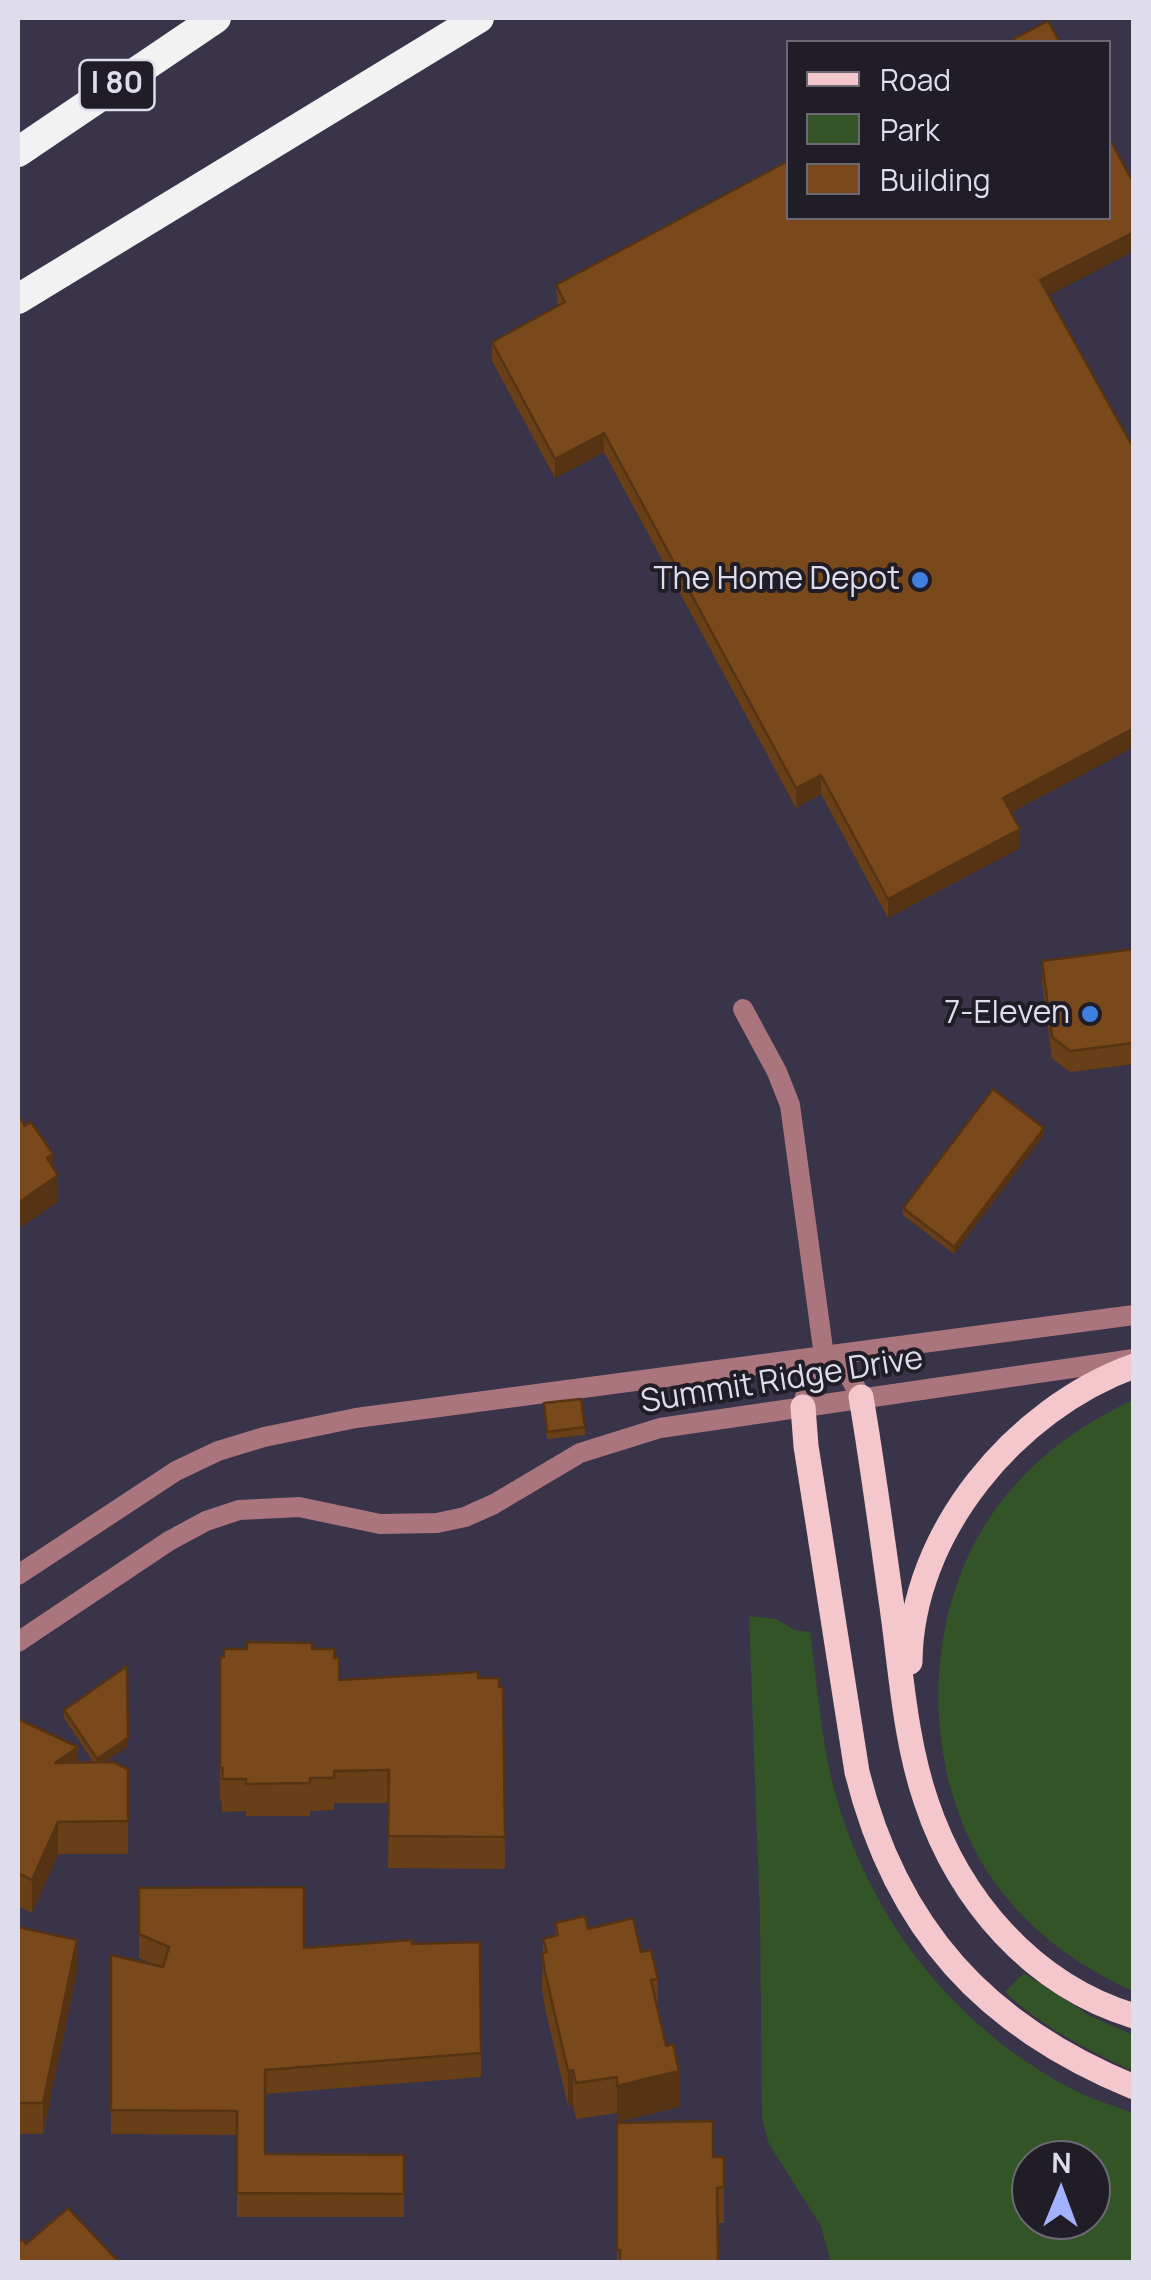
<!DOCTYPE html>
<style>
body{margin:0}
#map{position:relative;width:1151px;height:2280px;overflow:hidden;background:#39344a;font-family:Manrope,sans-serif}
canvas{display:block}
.frame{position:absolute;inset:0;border:20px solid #dfdceb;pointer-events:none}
.legend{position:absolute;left:786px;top:40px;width:325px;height:180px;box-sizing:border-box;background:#201d27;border:2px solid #6c6975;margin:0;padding:12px 18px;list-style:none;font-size:30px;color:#dfdceb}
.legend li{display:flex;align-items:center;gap:20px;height:50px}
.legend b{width:50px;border:2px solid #6c6975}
.north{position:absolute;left:1011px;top:2140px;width:100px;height:100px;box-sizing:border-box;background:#201d27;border:2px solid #6c6975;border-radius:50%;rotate:1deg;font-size:28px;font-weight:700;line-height:40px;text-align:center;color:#dfdceb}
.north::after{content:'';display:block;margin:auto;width:35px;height:45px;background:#a3b2fd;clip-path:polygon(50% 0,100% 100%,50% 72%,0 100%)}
</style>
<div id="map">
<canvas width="1151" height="2280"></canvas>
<div class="frame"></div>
<ul class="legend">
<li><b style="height:12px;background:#f3c7cb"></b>Road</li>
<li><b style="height:28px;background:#335426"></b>Park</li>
<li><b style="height:28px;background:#79491b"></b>Building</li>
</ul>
<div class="north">N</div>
</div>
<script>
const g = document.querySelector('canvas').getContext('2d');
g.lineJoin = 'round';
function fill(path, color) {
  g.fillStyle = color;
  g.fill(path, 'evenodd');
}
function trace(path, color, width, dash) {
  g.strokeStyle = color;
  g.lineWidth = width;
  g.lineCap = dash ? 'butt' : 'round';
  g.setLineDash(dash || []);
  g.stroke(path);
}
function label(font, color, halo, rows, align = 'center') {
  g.font = font + ' Manrope,sans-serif';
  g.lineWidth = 8;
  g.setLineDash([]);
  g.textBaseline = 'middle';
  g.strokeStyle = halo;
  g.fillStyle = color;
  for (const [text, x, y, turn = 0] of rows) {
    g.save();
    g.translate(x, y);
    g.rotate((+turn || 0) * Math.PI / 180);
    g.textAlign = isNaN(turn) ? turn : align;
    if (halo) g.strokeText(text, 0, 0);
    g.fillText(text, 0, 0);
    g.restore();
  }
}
const green = new Path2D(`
 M1133,1400v591c-52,-24 -96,-54 -131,-99 -89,-115 -85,-302 15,-409 33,-37 72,-62 116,-83z
 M749,1616l27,3 19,11 15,2c8,59 12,123 31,181 39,120 122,220 235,278 18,9 39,15 57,22v149h-302l-10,-36 -52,-82 -7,-25 -2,-201zM1031,2160h60v60h-60z
 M1024,1973l68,44 41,18v36c-46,-22 -90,-43 -128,-79z`);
const minor = new Path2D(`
 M743,1009l34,63 13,33 34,251 24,18 13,23
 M18,1575l158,-104 42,-20 46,-14 92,-19 468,-62
 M18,1642l151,-101 37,-20 33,-11 60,-3 81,17 57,-1 28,-6 29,-13 86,-51 80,-25 474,-69`);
const tertiary = new Path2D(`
 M803,1407l6,-30 15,-21 310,-41`);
const primary = new Path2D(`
 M861,1397c12,70 21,140 31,210 9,64 13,133 34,194 33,99 106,184 208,215
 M803,1407l3,39 51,326c39,157 128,254 277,315
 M910,1662c1,-129 105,-253 224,-296`);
const motorway = new Path2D(`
 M18,152l198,-134
 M18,299l461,-281`);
const wall = new Path2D(`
 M556,285l492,10 -37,517 9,36 -132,70 -67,-124 -25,14 -192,-356 -49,26 -63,-117v-19l66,-35z
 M1134,949v115l-64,8 -18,-14 -10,-76v-21z
 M1044,1135l-90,119 -51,-39v-7z
 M544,1403l41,24v8l-38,4z
 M312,1649l22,9 5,22 139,-2 25,9 2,182 -117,-1 1,-65h-55v7l-24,1v5h-64v-5l-24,1v-11h-2v-144z
 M64,1710l64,36 -25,16 25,7v85h-70l-26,59 -14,-7v-187l60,44h16l-30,-45z
 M139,1888l165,60 176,-6 1,135 -216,17v60l139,1v62h-167v-82l-126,-1v-179l47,11 -19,-8z
 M555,1923l33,6 53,23 17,27v31l21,97 -62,15v-9l-41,6 -3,-14 -5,1 -23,-98 -3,-19 1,-50 12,-3z
 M18,1927l59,44 -34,163h-25z
 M617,2123l96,34h11v66h-6v39h-101z`);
const shadedWall = new Path2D(`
 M1134,232v19l-94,49v-20z
 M604,433v19l-49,26v-19z
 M1134,728v19l-131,70v-19z
 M821,775v19l-25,14v-20z
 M1020,829v19l-132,70v-19z
 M1044,1128v7l-90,119v-7z
 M53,1154v24l5,-3v27l-40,27v-26l29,-45z
 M128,1738v8l-31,21v-8z
 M78,1747v33l-23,-17z
 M58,1822v32l-26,59v-33z
 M77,1940v31l-34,163v-31z
 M573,2070v35l-5,1v-35z
 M679,2071v36l-62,15v-36z`);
const building = new Path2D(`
 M1048,21l12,21h-52z
 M1108,136l26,48v48l-94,48 94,169v279l-131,70 17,31 -132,70 -67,-124 -25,13 -192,-355 -49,26 -63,-117 73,-40 -9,-17 232,-124v57h320z
 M1134,949v94l-64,8 -18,-14 -10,-76z
 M993,1089l51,39 -90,119 -51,-39z
 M18,1114l7,12 6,-4 22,32 -6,4 11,17 -40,28z
 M581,1399l4,28 -38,5 -3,-29z
 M247,1642l65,1v6h23l-1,9h5v22l139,-8v6h21v9h4l2,150 -117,-1 1,-66 -55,1v7h-24v5l-64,1v-5h-24l1,-11h-3v-111h4v-8h23z
 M127,1666l1,72 -31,21 -33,-49z
 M18,1719l60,28 -23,16 58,-1 15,7v52l-70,1 -26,58 -14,-7z
 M304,1887v61l108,-8v4l68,-2 1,111 -216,17v84l139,1v39l-167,-1v-82l-126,-1v-155l52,12 6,-20 -30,-13v-46z
 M585,1916l3,13 45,-11 8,34 10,-2 7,29 -7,1 15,66 7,-2 6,27 -62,15v-9l-41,6 -3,-13 -5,1 -23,-99 -3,-19 5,-1 -4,-13 15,-4 -3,-12z
 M18,1927l59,13 -34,163h-25z
 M713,2121v36h11v30l-7,1 1,74h-98v-12h-3v-127z
 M68,2208l51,54h-101v-19l4,-4 4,5z`);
const markers = [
 [920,580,10,"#3f7fe0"],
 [1090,1014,10,"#3f7fe0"]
];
const shields = [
 [117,85,75]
];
const shieldNames = [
 ["I 80",117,85]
];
const poiNames = [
 ["The Home Depot",900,580],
 ["7-Eleven",1070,1014]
];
const streetNames = [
 ["Summit Ridge Drive",782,1381,-9]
];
fill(green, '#335426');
trace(minor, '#aa757c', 20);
trace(tertiary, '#aa757c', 20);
trace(primary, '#f3c7cb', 25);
trace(motorway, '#f2f2f2', 30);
fill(wall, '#683f17');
fill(shadedWall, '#553313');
fill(building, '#79491b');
trace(building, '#553313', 2.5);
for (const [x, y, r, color] of markers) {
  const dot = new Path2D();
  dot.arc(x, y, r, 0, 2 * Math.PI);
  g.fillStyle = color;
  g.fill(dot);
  trace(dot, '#201d27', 4);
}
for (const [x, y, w] of shields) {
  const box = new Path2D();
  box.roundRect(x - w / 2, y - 25, w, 50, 8);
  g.fillStyle = '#201d27';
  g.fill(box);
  trace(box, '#dfdceb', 2.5);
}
label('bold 30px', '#dfdceb', null, shieldNames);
label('32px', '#dfdceb', '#201d27', poiNames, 'right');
label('32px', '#dfdceb', '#201d27', streetNames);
</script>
